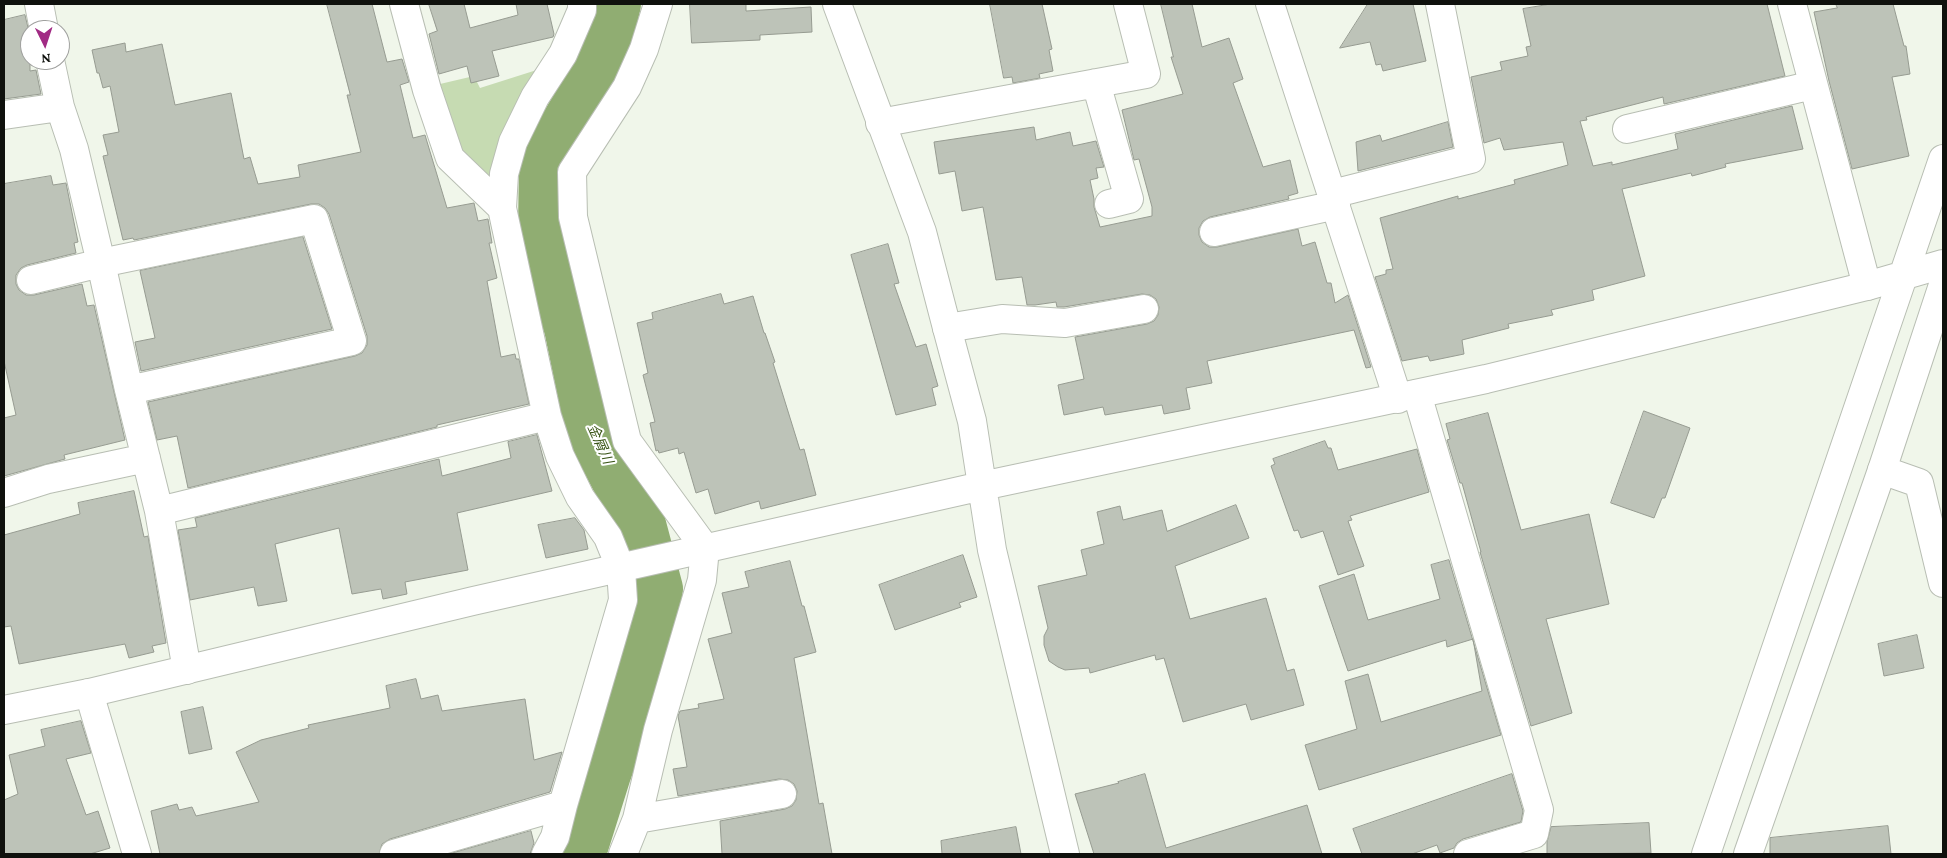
<!DOCTYPE html>
<meta charset="utf-8">
<style>
body{margin:0}
#map{position:relative;width:1947px;height:858px;overflow:hidden;background:#f0f6ea;font-family:"Crimson Pro",serif}
canvas{display:block}
.frame{position:absolute;inset:0;border:5px solid #0f110d;pointer-events:none}
.north{position:absolute;left:20px;top:20px;width:50px;height:50px;box-sizing:border-box;background:#fff;border:1px solid #9fa09e;border-radius:50%;rotate:176deg;font-size:14px;font-weight:700;line-height:20px;text-align:center;color:#0f110d}
.north::after{content:'';display:block;margin:auto;width:18px;height:22px;background:#a12b84;clip-path:polygon(50% 0,100% 100%,50% 72%,0 100%)}
</style>
<div id="map">
<canvas width="1947" height="858"></canvas>
<div class="frame"></div>
<div class="north">N</div>
</div>
<script>
const g = document.querySelector('canvas').getContext('2d');
g.lineJoin = 'round';
function fill(path, color) {
  g.fillStyle = color;
  g.fill(path, 'evenodd');
}
function trace(path, color, width, dash) {
  g.strokeStyle = color;
  g.lineWidth = width;
  g.lineCap = dash ? 'butt' : 'round';
  g.setLineDash(dash || []);
  g.stroke(path);
}
function label(font, color, halo, rows, align = 'center') {
  g.font = font + ' "Crimson Pro","Noto Sans JP",serif';
  g.lineWidth = 4;
  g.setLineDash([]);
  g.textBaseline = 'middle';
  g.strokeStyle = halo;
  g.fillStyle = color;
  for (const [text, x, y, turn = 0] of rows) {
    g.save();
    g.translate(x, y);
    g.rotate((+turn || 0) * Math.PI / 180);
    g.textAlign = isNaN(turn) ? turn : align;
    if (halo) g.strokeText(text, 0, 0);
    g.fillText(text, 0, 0);
    g.restore();
  }
}
const green = new Path2D(`
 M543,68l-52,109 -8,-3 -18,-14 -25,-76 34,-8 6,12z`);
const river = new Path2D(`
 M577,854l6,-10 22,-70 35,-97 17,-88 -18,-68 -48,-91 -21,-102 -16,-49 -10,-49 1,-70 55,-92 15,-64`);
const building = new Path2D(`
 M327,4h45l15,58 15,-3 7,23 -9,3 13,53 12,-3 22,73 27,-5 4,18 10,-2 4,24h-3l8,35 -10,3 14,76 14,-3 1,5h3l10,45 -92,21v2l-249,61 -11,-52 -20,4 -9,-38 207,-46 7,-3 5,-8v-9l-38,-122 -4,-6 -6,-4h-8l-177,36 -1,-2 -10,2 -20,-84 5,-1 -5,-20 16,-3 -9,-46 -7,2 -4,-15h-2l-5,-23 33,-7 1,9 36,-8 13,61 56,-12 13,66 6,-2 8,27 42,-7 -2,-12 63,-13 -14,-57h3z
 M429,4h35l6,24 48,-13 -2,-11h31l7,30 -1,3 -61,14 7,25 -28,7 -4,-17 -28,8 -10,-40 8,-3z
 M690,4h56v7l65,-4 1,25 -52,3v5l-68,3z
 M990,4h52l10,45 -3,1 4,21 -14,3 1,4 -27,5 -1,-6 -8,1z
 M1161,4h31l10,43 27,-9 14,41 -10,4 30,84 27,-7 8,33 -10,3 1,3 -79,18 -7,4 -4,7v7l3,7 7,5h8l81,-18 4,17 13,-4 12,41h4l4,20 13,-8 23,72 -5,1 -12,-38 -147,31 5,22 -26,5 4,21 -26,5 -2,-9 -57,10 -2,-8 -39,8 -6,-30 26,-6 -9,-42 72,-13 7,-3 4,-6 1,-8 -3,-8 -6,-4 -8,-1 -78,13h-7l-1,-5 -21,3h-8l-5,-28 -26,3 -13,-73 -21,4 -7,-40 -16,3 -5,-32 100,-15 2,13 34,-8 3,14 23,-5 8,26 -8,1 2,10 -8,2 4,19v8l6,20 52,-11v-9l-13,-48 -5,1 -12,-50 61,-16 -12,-37h2z
 M1368,4h45l13,57 -43,10 -2,-7 -5,1 -6,-23 -30,6z
 M1551,4h216l18,72 -121,28 -1,-7 -77,20 1,3 -7,1 13,45 19,-4v3l66,-16 -3,-15 117,-28 11,43 -78,15 1,3 -34,9 -1,-3 -69,16 23,87 -53,14 2,10 -43,10 2,5 -45,9 1,4 -47,12 2,14 -34,7 -2,-5 -26,5 -27,-84 11,-3v-4l7,-1 -13,-51 78,-22v3l57,-15 -1,-4 54,-15 -5,-23 -59,8 -4,-12 -16,5 -13,-66 31,-7 -2,-8 28,-6 -2,-9 5,-1 -8,-37z
 M1836,4h57l11,42h2l4,28 -18,3 17,79 -57,13 -23,-88 -15,-69 23,-4z
 M25,15l5,21v35l6,-1 5,24 -37,5v-79z
 M1448,122l5,25 -95,24 -2,-29 24,-7 2,6z
 M51,176l2,9 13,-2 12,59 -4,1 2,10 -49,12 -6,3 -5,7v9l3,6 7,5h8l48,-11 5,22 7,-1 31,135 -61,15 1,4 -61,17v-58l12,-3 -12,-54v-177z
 M303,237l29,92 -191,42 -6,-29 20,-4 -15,-67z
 M888,244l11,39 -5,1 22,63 10,-3 12,42 -6,2 4,17 -40,10 -45,-160z
 M721,294l3,10 29,-8 11,37h1l10,29 -2,1 27,87 4,-1 12,46 -55,14 -2,-8 -44,13 -7,-25 -12,4 -12,-41 -5,2 -1,-6 -19,5 -1,-3 -2,1 -6,-28 5,-1 -12,-47 5,-2 -11,-50 16,-4 -1,-6z
 M1644,411l46,17 -25,70h-3l-8,20 -43,-15z
 M1488,413l33,117 68,-16 20,90 -63,15 26,94 -41,13 -51,-174h1l-19,-69h-2l-13,-43 3,-1 -4,-15z
 M537,435l15,56 -95,22 11,57 -63,12 2,12 -24,5 -2,-10 -29,5 -13,-66 -64,16 12,57 -29,5 -4,-19 -64,13 -12,-70 19,-3 -2,-9 244,-59 3,17 69,-18 -3,-16z
 M1325,441l3,7h3l7,22 79,-21 12,43 -79,24 2,4 -4,1 16,45 -26,9 -15,-44 -22,7 -3,-8 -4,1 -23,-65 4,-2 -2,-5z
 M134,491l10,46 4,-1 18,107 -14,3 2,6 -25,6 -4,-14 -106,20 -8,-38 -7,1v-92l76,-21 -2,-11z
 M1236,505l13,33 -74,28 15,53 76,-21 21,73 7,-2 10,36 -53,15 -5,-16 -63,18 -19,-64 -8,2 -1,-5 -65,18 -1,-5 -24,2 -7,-3 -9,-6 -5,-16v-9l4,-8 -10,-42 49,-11 -6,-25 23,-6 -7,-32 23,-6 3,14 39,-10 5,21z
 M575,518l9,12 4,19 -42,9 -8,-33z
 M963,555l14,42 -18,6 2,4 -66,23 -16,-45z
 M1449,560l52,175 -182,55 -14,-45 52,-16 -12,-48 23,-7 13,48 101,-31 -9,-52 -26,8 -1,-7 -98,31 -29,-85 35,-12 14,46 72,-21 -9,-34z
 M790,561l12,45h2l12,46 -22,6 25,146 4,-1 9,51h-110l-2,-33 65,-12 7,-3 4,-6 1,-9 -3,-7 -6,-4 -9,-1 -101,17 -5,-27 14,-2 -9,-51 2,-5 19,-3 -1,-4 26,-5 -16,-60 24,-6 -10,-40 27,-6 -4,-15z
 M1917,635l7,33 -40,8 -6,-32z
 M416,679l5,20 17,-4 4,16 83,-12 9,61 28,-8 -12,40 -160,47 -8,5 -3,10h-219l-9,-43 26,-7 2,6 13,-3 4,9 63,-14 -23,-50 25,-12 48,-12 -1,-3 82,-17 -4,-22z
 M203,707l9,42 -23,5 -8,-42z
 M81,721l10,32 -25,6 20,56 12,-4 12,37 -20,6h-86v-54l14,-6 -9,-39 36,-9 -4,-16z
 M1145,774l21,74 141,-43 15,49h-228l-19,-60 44,-11 -1,-1z
 M1512,774l11,37 -2,11 -58,17 -6,4 -3,5 -14,5 -3,-8 -25,9h-50l-9,-25z
 M1649,823l2,30 -104,1v-12l4,-15z
 M1888,826l3,28h-121v-16z
 M1016,827l5,27h-79l-1,-13z
 M531,831l3,12 -4,11h-81z`);
const minor = new Path2D(`
 M39,4l5,26
 M404,4l23,86 23,68 52,50
 M1270,4l128,395
 M1792,4l75,282
 M50,60l10,47 14,42 27,114 28,127 30,121 28,159
 M1096,83l33,116 -20,5
 M4,115l56,-8
 M880,123l266,-49 -18,-70
 M1627,129l186,-44
 M1332,194l139,-35 -31,-155
 M1214,232l122,-27
 M31,280l70,-17 213,-44 38,122 -223,49
 M947,328l55,-9 63,4 79,-14
 M1417,394l122,416 -5,24 -66,20
 M1882,470l37,13 24,100
 M4,493l44,-14 98,-21
 M159,511l388,-95
 M89,693l48,161
 M637,819l145,-25
 M394,854l169,-49 60,-205 -2,-31 -13,-32 -28,-40 -20,-41 -13,-40 -45,-208 2,-34 9,-32 22,-45 28,-43 19,-44v-6
 M546,854l9,-17 8,-32
 M623,854l14,-35 21,-89 44,-150 3,-32 -78,-107 -54,-224 -1,-45 55,-85 17,-38 14,-45`);
const tertiary = new Path2D(`
 M837,4l85,228 25,96 25,93 20,129 73,304
 M4,710l85,-17 384,-92 509,-115 504,-107 381,-93 76,-22
 M1706,854l237,-695
 M1748,854l134,-384 61,-185`);
const waterNames = [
 ["金屑川",600,444,66]
];
fill(green, '#c6dbb2');
trace(river, '#90ad72', 52);
fill(building, '#bdc3b8');
trace(building, '#969b91', 1);
trace(minor, '#b8beb3', 30);
trace(tertiary, '#b8beb3', 30);
trace(minor, '#fff', 28);
trace(tertiary, '#fff', 28);
label('italic 14px', '#3b5618', '#fff', waterNames);
</script>
